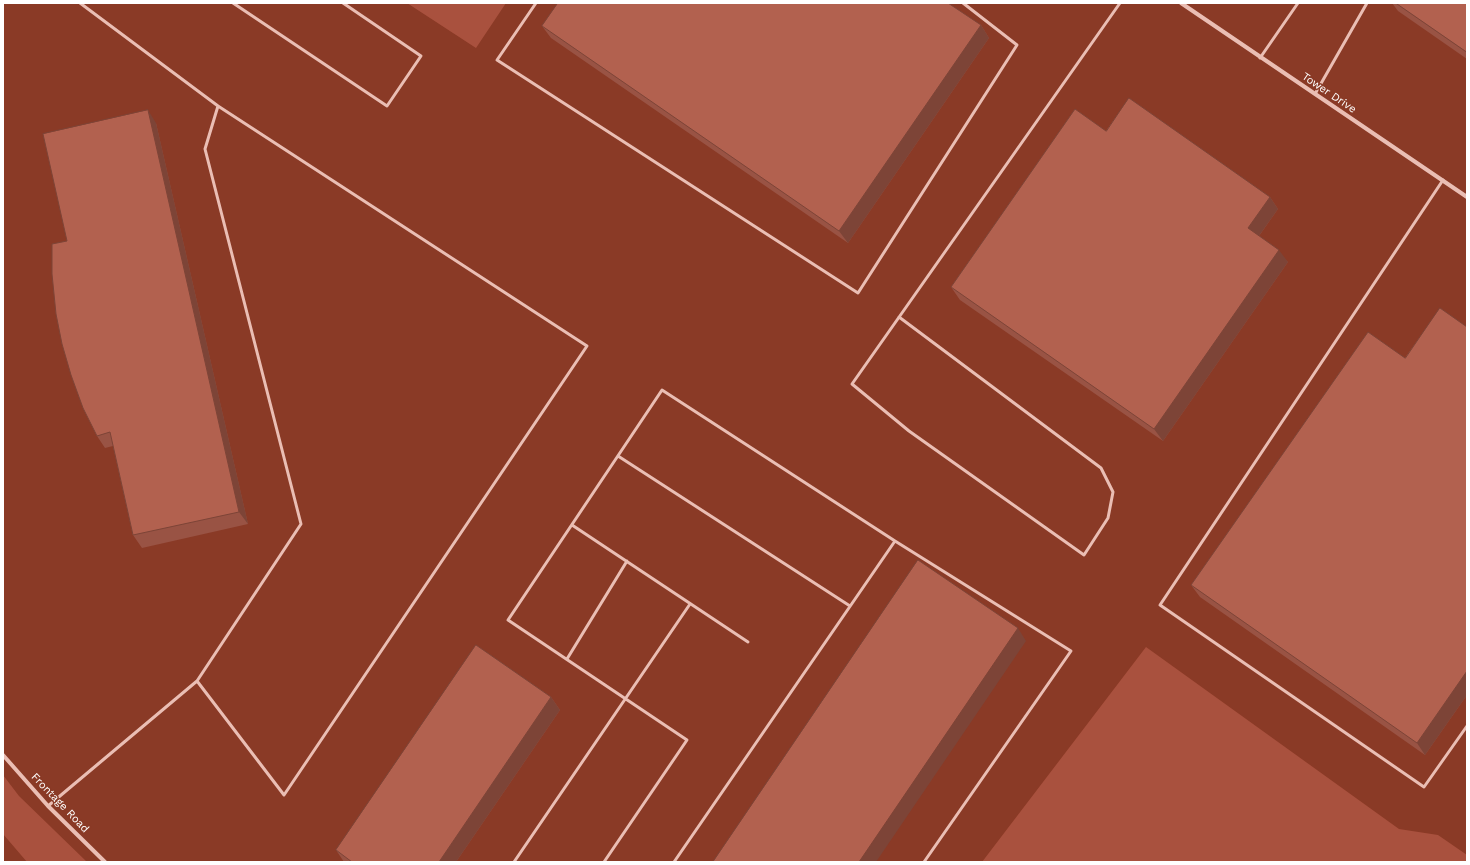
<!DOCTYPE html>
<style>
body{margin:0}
#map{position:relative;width:1470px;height:865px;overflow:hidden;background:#8a3a26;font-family:"Work Sans",sans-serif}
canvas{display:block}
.frame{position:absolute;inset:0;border:4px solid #fff;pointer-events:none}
</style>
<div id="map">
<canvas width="1470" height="865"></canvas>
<div class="frame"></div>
</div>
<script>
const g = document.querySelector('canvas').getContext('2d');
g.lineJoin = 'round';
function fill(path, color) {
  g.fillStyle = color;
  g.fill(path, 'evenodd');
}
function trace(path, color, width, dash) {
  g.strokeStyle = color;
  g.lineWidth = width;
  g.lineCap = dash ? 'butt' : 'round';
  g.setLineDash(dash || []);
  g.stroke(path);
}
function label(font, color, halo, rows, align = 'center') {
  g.font = font + ' "Work Sans",sans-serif';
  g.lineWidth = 3;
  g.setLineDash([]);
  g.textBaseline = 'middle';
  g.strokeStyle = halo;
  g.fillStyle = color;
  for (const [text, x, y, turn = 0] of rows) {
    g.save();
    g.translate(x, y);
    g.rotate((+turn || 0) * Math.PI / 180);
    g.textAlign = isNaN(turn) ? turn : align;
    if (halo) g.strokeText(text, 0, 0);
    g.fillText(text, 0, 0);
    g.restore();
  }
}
const green = new Path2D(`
 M407,3h99l-30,45z
 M1146,647l253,182 39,6 29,20v7h-485z
 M3,775l16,21 68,66h-60l-24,-28z`);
const lane = new Path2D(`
 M233,3l154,103 34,-50 -78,-53
 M536,3l-39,57 361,233 159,-248 -54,-42
 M1260,58l38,-55
 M1315,94l52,-91
 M1443,180l-283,425 264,182 43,-61
 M899,317l202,151 12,24 -5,26 -24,37 -175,-124 -57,-47 268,-381
 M618,456l232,150
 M572,525l176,117
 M895,541l176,110 -147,211
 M567,659l60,-98
 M197,681l87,114 303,-449 -369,-240
 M48,806l149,-125 104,-157 -96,-375 13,-43 -138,-103
 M514,862l176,-258
 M604,862l83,-122 -179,-120 154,-230 233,151 -221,321`);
const street = new Path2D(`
 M1181,3l286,194
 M3,755l45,51 57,56`);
const wall = new Path2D(`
 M1392,3h75v56l-69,-48z
 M981,25l8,13 -141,205 -297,-205 -9,-12z
 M156,123l92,401 -106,24 -9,-13 -20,-89 -8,2 -8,-12 -30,-195z
 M1106,131l164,66 8,12 -19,27 29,26 -125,179 -203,-141 -9,-13z
 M1467,327v368l-42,60 -225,-158 -9,-12 214,-227z
 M551,697l9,13 -104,152h-112l-8,-12z`);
const shadedWall = new Path2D(`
 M981,25l8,13 -141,205 -9,-12z
 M148,110l8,13 92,401 -9,-12z
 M1270,197l8,12 -22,31 -8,-12z
 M1279,250l9,12 -125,179 -9,-12z
 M1018,628l8,13 -150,221h-17z
 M1467,671v24l-42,60 -8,-12z
 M551,697l9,13 -104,152h-17z`);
const building = new Path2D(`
 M558,3h390l33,22 -142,206 -297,-205z
 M1396,3h71v49z
 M1129,98l141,99 -22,31 31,22 -125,179 -203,-142 124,-178 31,22z
 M148,110l91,402 -106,23 -23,-103 -13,4 -14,-28 -12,-33 -9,-31 -6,-30 -4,-40v-30l15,-3 -24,-107z
 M1440,308l27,19v344l-50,72 -226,-158 177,-253 37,26z
 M918,560l100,68 -159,234h-146z
 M476,645l75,52 -112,165h-69l-1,-1 -1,1h-16l-16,-12z`);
const streetNames = [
 ["Tower Drive",1329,93,34],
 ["Frontage Road",60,803,46]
];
fill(green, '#a9513e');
trace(lane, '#eabeb4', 3);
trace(street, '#eabeb4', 4);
fill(wall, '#995344');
fill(shadedWall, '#7d4437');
fill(building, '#b2614f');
trace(building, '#7d4437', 1);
label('11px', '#fff', '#8a3a26', streetNames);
</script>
